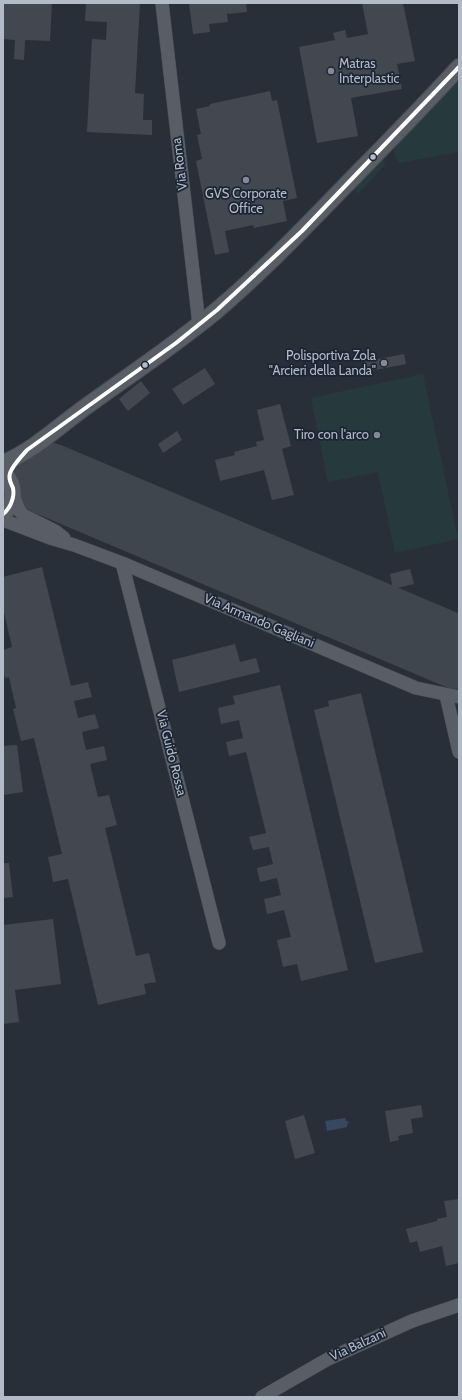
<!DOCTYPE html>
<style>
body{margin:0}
#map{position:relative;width:462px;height:1400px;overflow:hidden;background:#292f38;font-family:Cabin,sans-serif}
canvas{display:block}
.frame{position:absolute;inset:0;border:4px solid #b3bbc9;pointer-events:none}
</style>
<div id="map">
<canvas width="462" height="1400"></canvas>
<div class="frame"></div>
</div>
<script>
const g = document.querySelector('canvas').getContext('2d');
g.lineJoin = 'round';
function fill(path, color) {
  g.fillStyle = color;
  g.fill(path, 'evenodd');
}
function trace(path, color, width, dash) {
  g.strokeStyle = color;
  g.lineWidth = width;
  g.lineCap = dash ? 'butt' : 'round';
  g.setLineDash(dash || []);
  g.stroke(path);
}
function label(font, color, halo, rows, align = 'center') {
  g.font = font + ' Cabin,sans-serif';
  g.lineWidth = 3.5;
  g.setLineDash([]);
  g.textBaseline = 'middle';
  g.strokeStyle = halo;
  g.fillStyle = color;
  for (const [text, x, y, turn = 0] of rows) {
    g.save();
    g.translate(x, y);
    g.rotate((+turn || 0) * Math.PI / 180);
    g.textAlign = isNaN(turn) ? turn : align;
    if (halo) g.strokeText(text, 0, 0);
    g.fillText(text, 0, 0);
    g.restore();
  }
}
const green = new Path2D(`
 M459,77v75l-60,11 -4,-6 -2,-12z
 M382,158l3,3 -1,5 -26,28 -5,-6z
 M423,374l35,165 -63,14 -17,-81 -50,10 -17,-84z`);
const water = new Path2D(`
 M345,1118l1,3 3,1 -2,3v2l-20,4 -2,-10z`);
const runway = new Path2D(`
 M48,479l411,174`);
const building = new Path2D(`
 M3,3h49l-2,38 -25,-1 -1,20 -10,-1 1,-19 -12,-1z
 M86,3h54l-5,90 9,1 -1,26h9v15l-65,-3 5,-93 14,1 1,-18 -22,-1z
 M189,3h57l1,9 -20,2 1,8 -19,2 1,8 -17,2z
 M362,3h41l12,58 -18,3 5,25 -51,9 7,38 -41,7 -18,-96 36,-7 -2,-7 12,-3 2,8 21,-4z
 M270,91l2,10 5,-1 20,98 -14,3 4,20 -33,7 -1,-3 -28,6 4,21 -14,3 -19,-94 6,-2 -5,-24 4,-1 -5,-25 14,-3v-2z
 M404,354l2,10 -41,8 -2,-10z
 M205,368l10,16 -32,21 -11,-16z
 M141,381l9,12 -22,18 -9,-12z
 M280,404l11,42 -9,3 12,46 -22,5 -8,-30 -44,11 -5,-21 20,-5 -1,-3 23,-6 -1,-4 8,-2 -7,-30z
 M177,431l5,9 -19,13 -5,-9z
 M42,567l29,119 17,-4 4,15 -18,4 4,17 17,-4 4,14 -17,4 4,18 18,-4 3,14 -17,4 8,33 11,-2 8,30 -12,3 31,128 13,-3 7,29 -12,2 2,10 -48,11 -30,-126 -15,3 -3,-16 -2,-9 14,-3 -28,-116 -13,3 -8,-32 3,-1 -7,-31 -4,1 -2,-8v-20l9,-3 -9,-39v-31z
 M410,569l4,15 -21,5 -3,-15z
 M235,644l5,18 16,-4 4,14 -81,20 -7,-32z
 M280,685l68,285 -47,11 -4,-17 -14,3 -6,-27 14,-3 -7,-27 -17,4 -3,-15 17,-4 -4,-17 -17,4 -3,-14 16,-4 -4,-17 -16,3 -4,-13 17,-4 -20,-81 -17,4 -3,-14 17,-4 -4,-18 -18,4 -3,-16 17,-4 -2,-8z
 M361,693l62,259 -48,11 -61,-253 15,-4 -1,-5z
 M17,745l6,47 -20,3v-49z
 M3,863h6l4,34 -10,1z
 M53,919l8,65 -46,6 4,32 -16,2v-99z
 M421,1105l2,12 -12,2 2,14 -15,3 1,4 -9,2 -5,-31z
 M304,1115l11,38 -20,6 -10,-38z
 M459,1199v64l-13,3 -4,-20 -22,6 -3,-11 -7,2 -4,-14 31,-8v-2l10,-2 -3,-16z`);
const minor = new Path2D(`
 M162,3l37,321
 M13,495l6,15 4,5 32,16 9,7
 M3,520l47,18 24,7 48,18 294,125 43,9
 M122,563l97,380
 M446,695l13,57
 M262,1397l66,-38 84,-38 47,-16`);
const tertiary = new Path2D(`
 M3,463c32,-13 59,-40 88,-60 42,-30 85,-59 125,-92 45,-38 86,-81 127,-123 39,-40 79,-80 116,-121
 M3,473c13,11 13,30 0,41`);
const bus1 = new Path2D(`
 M3,514c7,-5 12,-17 10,-26 -2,-5 -5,-8 -3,-15 3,-8 11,-16 17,-23l149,-107 41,-33 85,-79 157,-164`);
const markers = [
 [331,71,4,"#838a96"],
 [373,157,3.5,"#b3bbc9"],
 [246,180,4,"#838a96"],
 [384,363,4,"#838a96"],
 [145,365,3.5,"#b3bbc9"],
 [377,435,4,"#838a96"]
];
const poiNames = [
 ["Matras",339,64,"left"],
 ["Interplastic",339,79,"left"],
 ["GVS Corporate",246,194,"center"],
 ["Office",246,209,"center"],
 ["Polisportiva Zola",376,356],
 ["\"Arcieri della Landa\"",376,371],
 ["Tiro con l'arco",369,435]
];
const streetNames = [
 ["Via Roma",180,164,-97],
 ["Via Armando Gagliani",259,621,23],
 ["Via Guido Rossa",171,753,76],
 ["Via Balzani",358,1345,-25]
];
fill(green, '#263a3e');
fill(water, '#374863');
trace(runway, '#40464e', 73);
fill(building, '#434850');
trace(minor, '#454a51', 14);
trace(tertiary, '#454a51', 18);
trace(minor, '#595e66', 13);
trace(tertiary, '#595e66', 16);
trace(bus1, '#fff', 4);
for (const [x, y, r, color] of markers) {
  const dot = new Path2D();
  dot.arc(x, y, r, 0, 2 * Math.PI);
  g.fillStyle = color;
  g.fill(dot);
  trace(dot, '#1c2533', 1.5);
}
label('13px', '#b3bbc9', '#1c2533', poiNames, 'right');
label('13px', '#b3bbc9', '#1c2533', streetNames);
</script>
